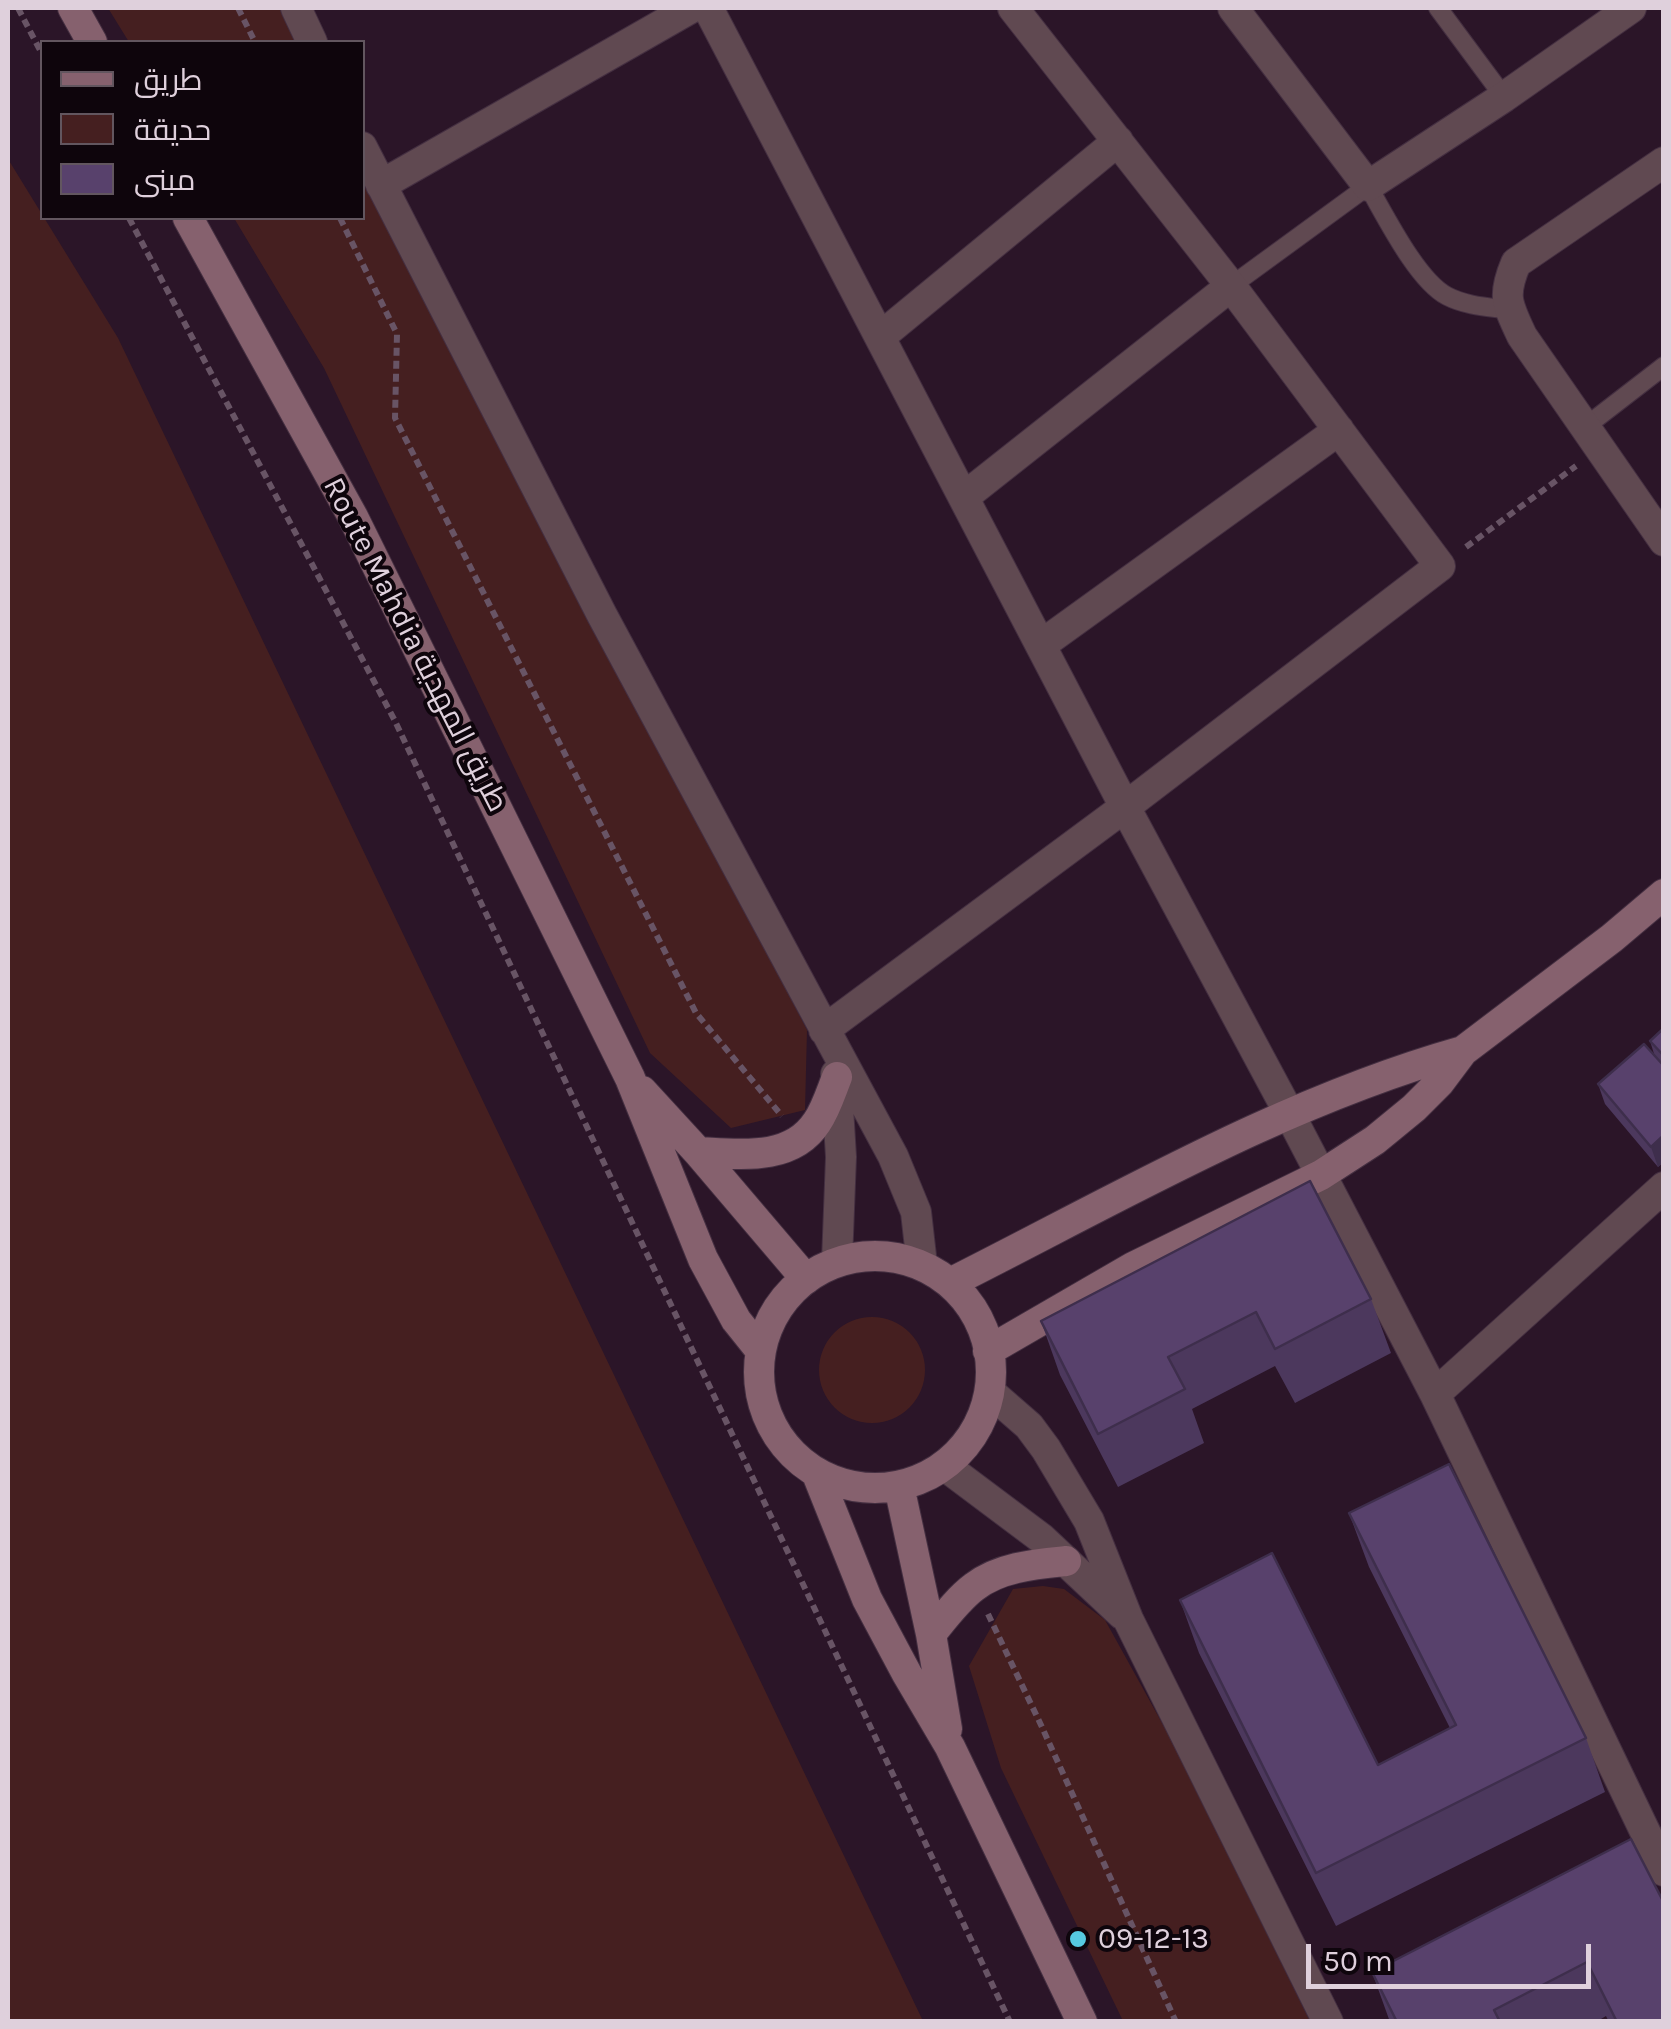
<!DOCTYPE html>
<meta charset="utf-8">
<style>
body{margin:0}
#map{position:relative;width:1671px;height:2029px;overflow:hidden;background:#2b1528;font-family:Karla,Cairo,sans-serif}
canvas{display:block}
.frame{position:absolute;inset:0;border:10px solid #dfd0dc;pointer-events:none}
.legend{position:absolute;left:40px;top:40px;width:325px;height:180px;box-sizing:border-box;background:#0e050c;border:2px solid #62565f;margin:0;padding:12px 18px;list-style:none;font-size:30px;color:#dfd0dc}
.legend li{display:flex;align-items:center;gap:20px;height:50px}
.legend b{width:50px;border:2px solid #62565f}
.scale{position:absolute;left:1306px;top:1944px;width:285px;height:45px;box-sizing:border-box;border:5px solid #dfd0dc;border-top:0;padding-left:12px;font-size:30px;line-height:35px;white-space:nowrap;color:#dfd0dc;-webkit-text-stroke:8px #0e050c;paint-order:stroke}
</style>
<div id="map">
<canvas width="1671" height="2029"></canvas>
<div class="frame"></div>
<ul class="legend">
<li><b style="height:12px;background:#86616e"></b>طريق</li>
<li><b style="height:28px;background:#451f20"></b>حديقة</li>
<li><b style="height:28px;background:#58416c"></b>مبنى</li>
</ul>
<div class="scale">50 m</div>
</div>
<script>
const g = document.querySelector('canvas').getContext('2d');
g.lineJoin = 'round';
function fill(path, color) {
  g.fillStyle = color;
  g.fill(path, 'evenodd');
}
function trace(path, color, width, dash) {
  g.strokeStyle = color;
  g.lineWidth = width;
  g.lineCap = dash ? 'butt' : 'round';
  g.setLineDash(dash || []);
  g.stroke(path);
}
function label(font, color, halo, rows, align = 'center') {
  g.font = font + ' Karla,Cairo,sans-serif';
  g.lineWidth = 8;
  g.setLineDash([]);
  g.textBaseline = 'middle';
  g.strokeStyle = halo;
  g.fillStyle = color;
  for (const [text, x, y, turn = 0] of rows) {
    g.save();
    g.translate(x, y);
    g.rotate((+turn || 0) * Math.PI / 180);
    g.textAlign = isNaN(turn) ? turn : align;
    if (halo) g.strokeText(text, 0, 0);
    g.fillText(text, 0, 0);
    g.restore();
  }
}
const green = new Path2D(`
 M108,8h175l18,34h-172z
 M8,159l110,179 805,1683h-915z
 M363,162l444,868 -2,80 -74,18 -81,-75 -326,-685 -90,-150h128z
 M819 1370a53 53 0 1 1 106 0a53 53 0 1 1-106 0Z
 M1043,1586l21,3 41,31 62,112 143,289h-187l-122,-253 -32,-102 44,-77z`);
const path = new Path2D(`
 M18,8l24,46
 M238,8l17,34
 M129,218l266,503 615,1301
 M340,218l57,116 -2,84 301,595 86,103
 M1466,547l110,-81
 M988,1614l53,111 135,297`);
const lane = new Path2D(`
 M1438,8l66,89
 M1231,286l137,-100c18,31 49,94 79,110 19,10 42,11 63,14
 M1585,427l79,-61`);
const street = new Path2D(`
 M296,8l16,34
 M708,8l417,799 164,306 146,281 229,477
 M1233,8l135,178 136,-89 127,-89
 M362,147l240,468 291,541 23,56 6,53
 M1664,162l-148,101c-14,33 -9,41 6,73l142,205
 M381,185l310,-177
 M880,337l238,-196
 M964,497l267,-211
 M1041,645l298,-215
 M824,1030l301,-223 315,-241 -209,-280 -218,-278
 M836,1074l5,83 -4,104
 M990,1392l39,34 17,23 43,72 39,98 200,403
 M1435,1394l229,-207
 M945,1466l96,72 81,76`);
const secondary = new Path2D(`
 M73,8l19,34
 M188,218l165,299 277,561 73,181 33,61 24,30
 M642,1091l56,61 108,127
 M698,1152c41,2 93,10 119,-30 9,-13 14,-30 20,-45
 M759 1372a116 116 0 1 1 232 0a116 116 0 1 1-232 0Z
 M950,1283c167,-84 332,-181 513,-232
 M988,1351l145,-84 188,-92 54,-35 39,-32 25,-25 24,-32 149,-113 52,-44
 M817,1474l50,125 40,75 43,73 132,275
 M899,1486l32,148 16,95
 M931,1634c13,-16 27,-35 43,-47 25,-20 62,-23 92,-26`);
const wall = new Path2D(`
 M1664,1028v134l-6,5 -53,-63 -7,-20 57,-27 -5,-16z
 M1371,1299l20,54 -96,50 -20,-37 -83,43 12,34 -86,44 -58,-112 -19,-54z
 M1349,1513l237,225 19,54 -269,134 -137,-273 -19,-53 198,165 72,-37 -81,-161z
 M1631,1839l33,183h-55l-3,-6 -10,6h-206l-18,-50z`);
const shadedWall = new Path2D(`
 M1664,1135v27l-6,5 -7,-20z`);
const building = new Path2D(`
 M1664,1028v28l-14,-15z
 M1644,1044l20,22v69l-13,12 -53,-63z
 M1310,1181l61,118 -96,50 -19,-37 -88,45 17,32 -87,45 -57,-113z
 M1449,1464l137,274 -270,135 -136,-273 92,-47 106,212 78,-40 -107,-212z
 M1631,1839l33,64v119h-47l-30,-60 -93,48 6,12h-103l-25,-50z`);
const markers = [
 [1078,1939,10,"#56c9e0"]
];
const streetNames = [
 ["Route Mahdia طريق المهدية",415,645,63]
];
const poiNames = [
 ["09-12-13",1098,1939]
];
fill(green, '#451f20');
trace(lane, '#442f41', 20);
trace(street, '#442f41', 32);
trace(secondary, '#442f41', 32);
trace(path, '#685465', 6, [8, 5]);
trace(lane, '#604951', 18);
trace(street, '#604951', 30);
trace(secondary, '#86616e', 30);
fill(wall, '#4c385d');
fill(shadedWall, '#3e2e4c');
fill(building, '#58416c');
trace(building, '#3e2e4c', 2.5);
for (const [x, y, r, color] of markers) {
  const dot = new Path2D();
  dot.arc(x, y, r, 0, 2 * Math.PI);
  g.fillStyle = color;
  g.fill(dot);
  trace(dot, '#0e050c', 4);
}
label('30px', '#dfd0dc', '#0e050c', streetNames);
label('30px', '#dfd0dc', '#0e050c', poiNames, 'left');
</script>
